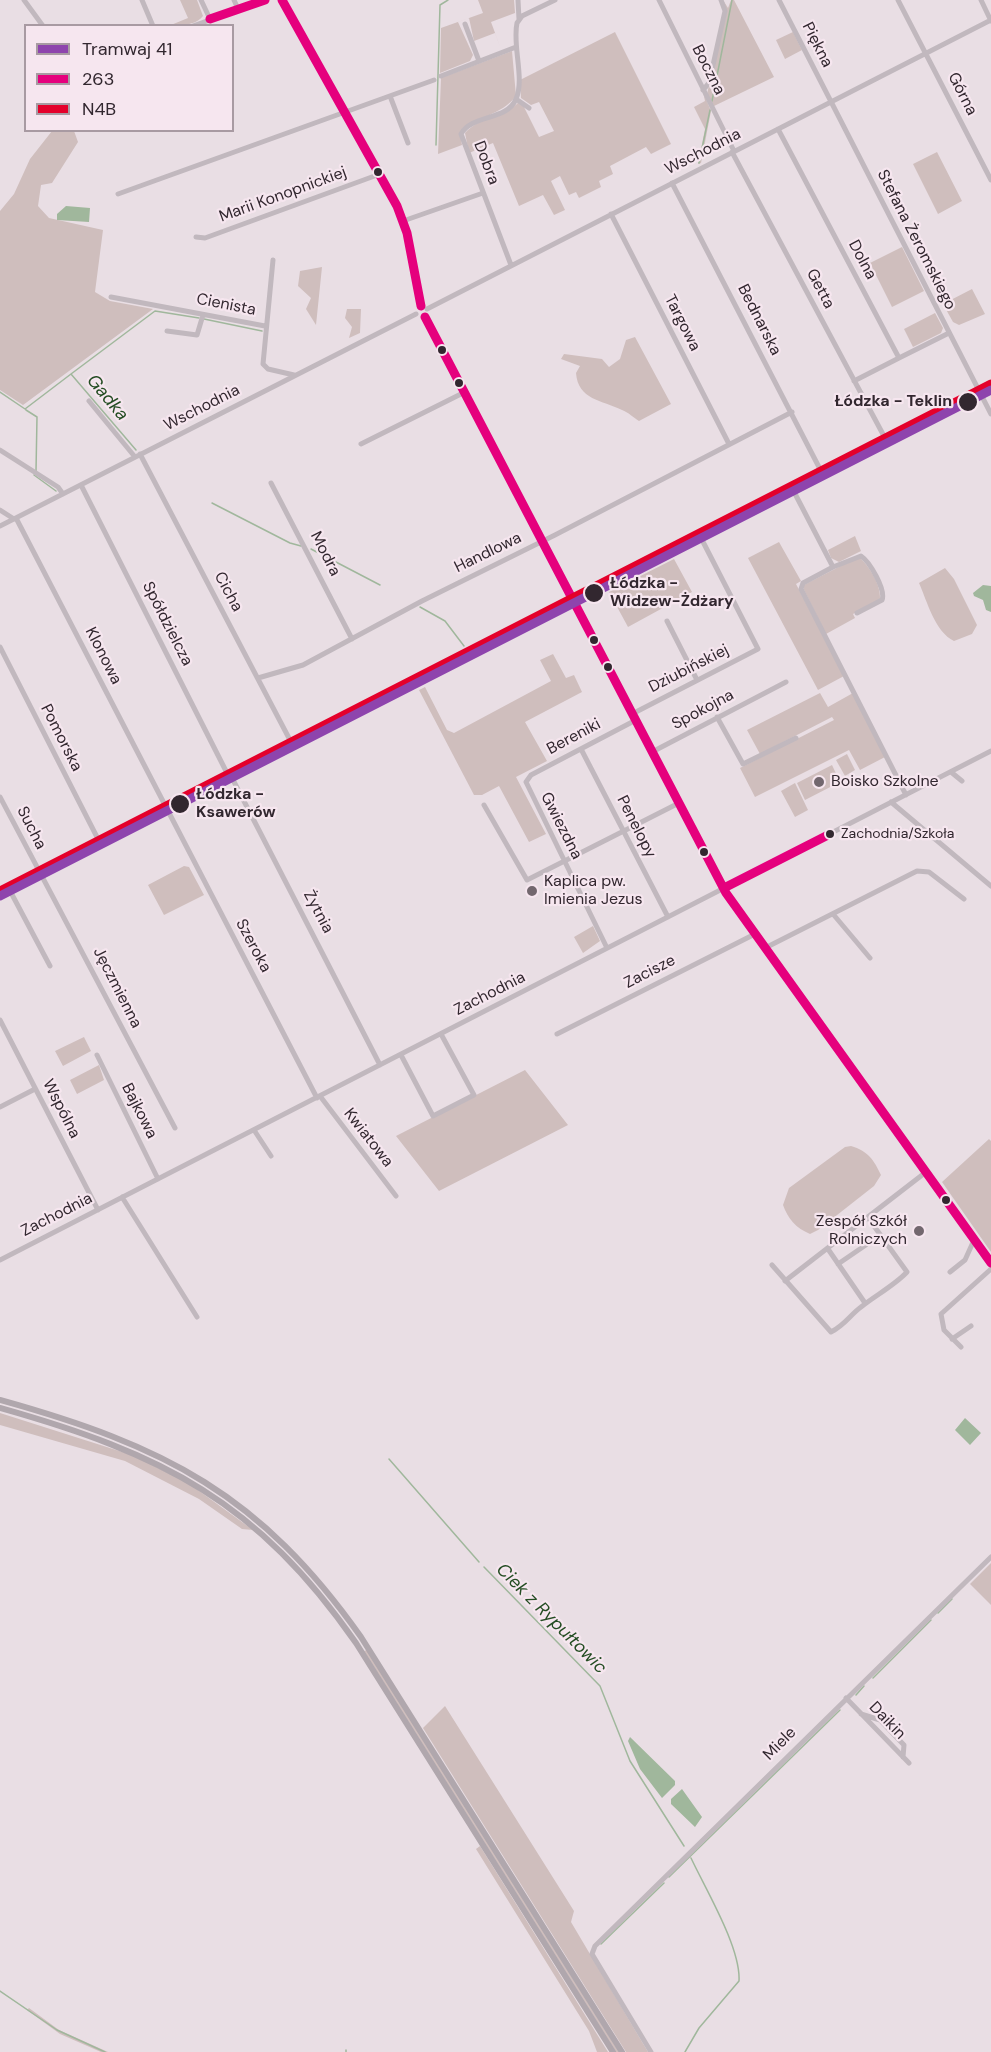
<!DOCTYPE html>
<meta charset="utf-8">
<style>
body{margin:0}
#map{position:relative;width:991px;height:2052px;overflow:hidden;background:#e9dee4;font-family:"DM Sans",sans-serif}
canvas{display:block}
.legend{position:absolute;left:24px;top:24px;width:210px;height:108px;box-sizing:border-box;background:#f6e6ef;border:2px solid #a89aa2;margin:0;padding:8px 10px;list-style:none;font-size:18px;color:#32272f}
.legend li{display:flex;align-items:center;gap:12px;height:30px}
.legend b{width:30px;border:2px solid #a89aa2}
</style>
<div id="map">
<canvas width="991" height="2052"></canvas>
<ul class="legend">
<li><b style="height:8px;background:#8e44ad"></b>Tramwaj 41</li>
<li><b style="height:8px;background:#e5007d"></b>263</li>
<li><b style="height:8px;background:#e4002b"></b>N4B</li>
</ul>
</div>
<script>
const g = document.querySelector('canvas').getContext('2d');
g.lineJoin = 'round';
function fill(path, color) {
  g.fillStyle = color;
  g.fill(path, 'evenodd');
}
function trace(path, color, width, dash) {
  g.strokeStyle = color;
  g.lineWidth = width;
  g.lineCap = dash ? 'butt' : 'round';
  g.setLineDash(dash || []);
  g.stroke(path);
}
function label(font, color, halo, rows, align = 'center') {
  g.font = font + ' "DM Sans",sans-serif';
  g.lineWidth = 4.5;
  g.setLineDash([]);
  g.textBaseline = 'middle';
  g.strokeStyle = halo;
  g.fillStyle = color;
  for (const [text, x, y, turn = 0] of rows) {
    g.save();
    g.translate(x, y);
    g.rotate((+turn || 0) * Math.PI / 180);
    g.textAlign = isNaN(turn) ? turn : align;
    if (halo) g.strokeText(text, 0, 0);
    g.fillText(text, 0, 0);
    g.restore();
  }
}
const green = new Path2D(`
 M180,0h17l6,16c-7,9 -21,10 -32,9l17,-7z
 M478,0h36l1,13 -24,9 10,27 -6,-16 -21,8 -5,-23 -11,4 15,33 -3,6 -30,12 1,-45 42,-15z
 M723,0l5,8 3,-8h3l40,77 -60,29 -7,-12 20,-83z
 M615,32l56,112 -20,10 -5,-7 -36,19 3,8 -14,7 2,6 -22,11 -3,-6 -7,3 -9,-19 -9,5 14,29 -11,5 -11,-20 -24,11 -26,-63 -24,10 -4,-20c14,-16 39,-16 54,-31l4,3 16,32 15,-6 -15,-29 -8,3 -10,-7 -1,-18z
 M793,32l9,18 -17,9 -9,-19z
 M512,51l4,45c-15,20 -39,19 -56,38l2,11 -24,9 3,-76z
 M703,92l8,19 -10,52 -3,1 7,-35 -11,-22 11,-6z
 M52,131h22l4,11 -26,41 -11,2 -3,21 11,12 54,12 -8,62 15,9 43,8 -130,96 -23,-15v-179l14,-17 16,-35z
 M937,152l25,49 -24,13 -25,-50z
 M902,247l22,44 -32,16 -22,-44z
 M322,267l-6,58 -10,-16 5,-11 -13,-12 2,-15z
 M972,289l13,25 -26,11 -6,-3 -10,-18z
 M347,309h14l-1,24 -11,5 3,-11 -7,-9z
 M935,313l8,15 -2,5 -28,14 -9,-18z
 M635,337l36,67 -32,17c-5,-3 -11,-9 -17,-11 -20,-10 -44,-10 -46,-37l4,-7 -19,-7 3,-5 38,5 7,8 11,-8 6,-19z
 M855,536l6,15 -22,11 -8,-4 -3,-8z
 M779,542l22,39 -5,3 48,92 -26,14 -70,-132z
 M860,558c10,9 21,27 20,41l-27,15 2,4 -29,16 -22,-44v-5l50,-26z
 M674,559l18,33 -64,35 -19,-35z
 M945,568l9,11 23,46 -5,9 -18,7c-19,-9 -27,-40 -35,-58z
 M553,654l13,24 8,-3 8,17 -57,30 22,39 -31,16 30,57 -17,8 -30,-56 -17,9h-8l-55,-105 6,-3 22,43 7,3 97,-52 -11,-21z
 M820,693l8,14 25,-14 32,64 -25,13 -11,-20 -94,47 -15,-29 94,-48 -2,-3 -72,37 -13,-24z
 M847,754l8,16 -10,6 -9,-16z
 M832,765l8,17 -35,18 -8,-17z
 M795,783l13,27 -13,7 -14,-26z
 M184,866l5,1 15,28 -40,20 -16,-30z
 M593,926l7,15 -17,12 -9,-16z
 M84,1037l7,14 -28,15 -8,-15z
 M99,1065l5,15 -27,14 -7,-14z
 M525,1070l43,55 -129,66 -43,-55z
 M989,1139l2,2v111l-49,-70z
 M851,1146c17,5 23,14 30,29l-7,11 -56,44 -8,4c-14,-6 -22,-15 -27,-29l6,-17 56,-41z
 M0,1413l135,43 56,29 62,45 -11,-1 -43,-30 -74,-38 -125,-36z
 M991,1563v42l-21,-21z
 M367,1650l252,402h-3l-252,-401z
 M445,1706l129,205 -3,11 77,130h-22l-203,-324z
 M480,1846l128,206h-11l-8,-21 -113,-182z
 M29,2008l30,22 49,22h-7l-41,-18 -33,-24z`);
const water = new Path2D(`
 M66,206l24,2 -1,14 -32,-2v-6z
 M983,585l8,1v26l-5,-2 -3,-10 -9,-4 -1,-3z
 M965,1418l16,15 -11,12 -15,-15z
 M630,1737l45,44v4l-13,13 -22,-29 -12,-28z
 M682,1789l20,28 -7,10 -24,-23v-5z`);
const stream = new Path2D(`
 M712,101l20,-101
 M436,145l4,-140 8,-5
 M699,163l11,-53
 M204,319l58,12
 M71,374l84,-63 44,7
 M0,392l25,17 46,-35 65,76
 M26,410l11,7 -1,54
 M34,475l22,16
 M212,503l78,40 11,3
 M311,549l69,36
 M420,607l25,14 19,25
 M389,1459l90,103
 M484,1567l116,119 30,75 54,85
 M938,1613l14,-14
 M873,1678l58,-58
 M856,1695l8,-9
 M669,1877l171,-167
 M601,1944l63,-61
 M0,1991l57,39 48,22
 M346,2052v-2
 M685,2052l14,-24 40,-47c2,-33 -33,-91 -48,-123`);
const minor = new Path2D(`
 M24,0l19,26
 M142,0l11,26
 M201,0l9,19
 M234,0l4,9
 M282,0l115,206 10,27 14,73
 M518,0l1,19
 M659,0l75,151
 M779,0l212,414
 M898,0l93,180
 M981,0l10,21
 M465,24l14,37
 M193,26l72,-26
 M441,76l75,-29
 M703,90l6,-7 16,-72 -4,-11
 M390,96l18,47
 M516,99l13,9
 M778,129l121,229 -45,23
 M732,152l153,286
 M672,183l149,288
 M118,194l316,-114
 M611,214l118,230
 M403,221l80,-28
 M196,237l9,1 175,-64
 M273,260l-10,104 5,5 26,6
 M511,265l-50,-131c11,-20 46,-13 55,-35 9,-20 -4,-54 1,-76l5,-7 33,-16
 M111,297l154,29
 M427,309l564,-289
 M425,317l301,576 265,370
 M167,331l30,4 6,-20
 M899,358l50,-25
 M89,401l46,56
 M361,444l104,-52
 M0,450l58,37 5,7
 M140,454l151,288
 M271,483l81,156
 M81,485l147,290
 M791,486l42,81 28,-11c9,6 25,34 21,44l-25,13
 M0,510l14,9
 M16,518l301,580
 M0,526l416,-212
 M833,567l-30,16 -2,6 105,206
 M667,621l30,59
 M0,647l99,194
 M258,678l45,-13 119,-64 133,-66 237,-123
 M632,714l126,-65 -59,-115
 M717,717l26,47 53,-26
 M581,749l87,168
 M652,752l134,-70
 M951,772l11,9
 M230,774l150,291
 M0,797l175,331
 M891,802l100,84
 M484,805l43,75 152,-77
 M8,887l42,79
 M833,914l37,44
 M607,948l-81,-166 5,-7 105,-55
 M765,948l152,-77 12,1 35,27
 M0,1020l98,190
 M557,1034l198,-100
 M97,1055l61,124
 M401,1055l32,61 41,-21 -33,-61
 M320,1096l76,100
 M0,1107l35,-18
 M254,1130l17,26
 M122,1197l75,120
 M828,1249l37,54
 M0,1260l991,-509
 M838,1264l38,-26
 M772,1265l59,67c14,-7 19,-17 30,-25 15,-12 34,-22 46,-35l-38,-53
 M950,1272l15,-12 9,-20
 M785,1281l141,-109
 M952,1339l19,-13
 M961,1347l-17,-17 -3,-16 50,-45
 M846,1698l63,65
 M861,1714l19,6 24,25 -1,12
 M651,2052l-59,-98 3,-8 396,-389`);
const major = new Path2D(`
 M0,891l991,-507
 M0,1400c165,46 260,94 361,237l261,415
 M0,1408c163,46 257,93 356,235l257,409`);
const bus1 = new Path2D(`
 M282,0l115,206 10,27 14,73
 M210,19l55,-19
 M425,317l301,576 265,370
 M724,888l106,-54`);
const bus2 = new Path2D(`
 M0,891l991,-507`);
const tram1 = new Path2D(`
 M0,896l991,-506`);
const markers = [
 [378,172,5,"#32272f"],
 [442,350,5,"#32272f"],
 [459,383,5,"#32272f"],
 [968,402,10,"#32272f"],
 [594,593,10,"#32272f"],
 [594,640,5,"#32272f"],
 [608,667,5,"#32272f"],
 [819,782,6,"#72676e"],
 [180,804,10,"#32272f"],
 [830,834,5,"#32272f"],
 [704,852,5,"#32272f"],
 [532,891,6,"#72676e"],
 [946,1200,5,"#32272f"],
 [919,1231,6,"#72676e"]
];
const busNames = [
 ["Zachodnia/Szkoła",841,834]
];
const streetNames = [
 ["Piękna",817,45,63],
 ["Boczna",708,70,63],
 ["Górna",962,94,63],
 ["Wschodnia",703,152,-27],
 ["Dobra",486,163,69],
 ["Marii Konopnickiej",283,195,-20],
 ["Stefana Żeromskiego",916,240,63],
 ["Dolna",862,260,62],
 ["Getta",820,289,62],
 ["Cienista",226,305,11],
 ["Bednarska",759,320,63],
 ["Targowa",682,323,63],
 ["Wschodnia",202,408,-27],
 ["Handlowa",488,553,-26],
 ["Modra",325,554,63],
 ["Cicha",228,592,62],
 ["Spółdzielcza",167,624,63],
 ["Klonowa",103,656,63],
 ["Dziubińskiej",689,669,-27],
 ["Spokojna",703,710,-28],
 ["Bereniki",574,737,-28],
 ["Pomorska",61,738,63],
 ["Gwiezdna",561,826,63],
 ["Penelopy",636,827,63],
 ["Sucha",31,828,63],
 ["Żytnia",318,912,62],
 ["Szeroka",253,946,62],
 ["Zacisze",650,972,-27],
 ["Jęczmienna",117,988,63],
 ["Zachodnia",490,994,-27],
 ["Wspólna",61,1109,63],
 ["Bajkowa",139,1111,63],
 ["Kwiatowa",368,1138,52],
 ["Zachodnia",57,1215,-27],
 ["Daikin",887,1721,46],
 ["Miele",780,1744,-45]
];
const stopNames = [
 ["Łódzka - Teklin",952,402,"right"],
 ["Łódzka -",610,584],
 ["Widzew-Żdżary",610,602],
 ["Łódzka -",196,795],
 ["Ksawerów",196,813]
];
const poiNames = [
 ["Boisko Szkolne",831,782],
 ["Kaplica pw.",544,882],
 ["Imienia Jezus",544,900],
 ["Zespół Szkół",907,1222,"right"],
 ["Rolniczych",907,1240,"right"]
];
const waterNames = [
 ["Gadka",107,398,50],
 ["Ciek z Rypułtowic",551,1619,45]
];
fill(green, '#cfbebd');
fill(water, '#a0b79c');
trace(stream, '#a0b79c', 1.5);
trace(minor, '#c1b8be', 5);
trace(major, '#b0a7ad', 6);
trace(bus1, '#e5007d', 9);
trace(bus2, '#e4002b', 9);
trace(tram1, '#8e44ad', 9);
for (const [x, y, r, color] of markers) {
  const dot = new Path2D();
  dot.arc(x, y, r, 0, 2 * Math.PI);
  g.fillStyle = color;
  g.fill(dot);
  trace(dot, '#f6e6ef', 2);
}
label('14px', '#32272f', '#f6e6ef', busNames, 'left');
label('16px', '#32272f', '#f6e6ef', streetNames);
label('bold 16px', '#32272f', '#f6e6ef', stopNames, 'left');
label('16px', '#32272f', '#f6e6ef', poiNames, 'left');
label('italic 18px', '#244d23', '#f6e6ef', waterNames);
</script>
